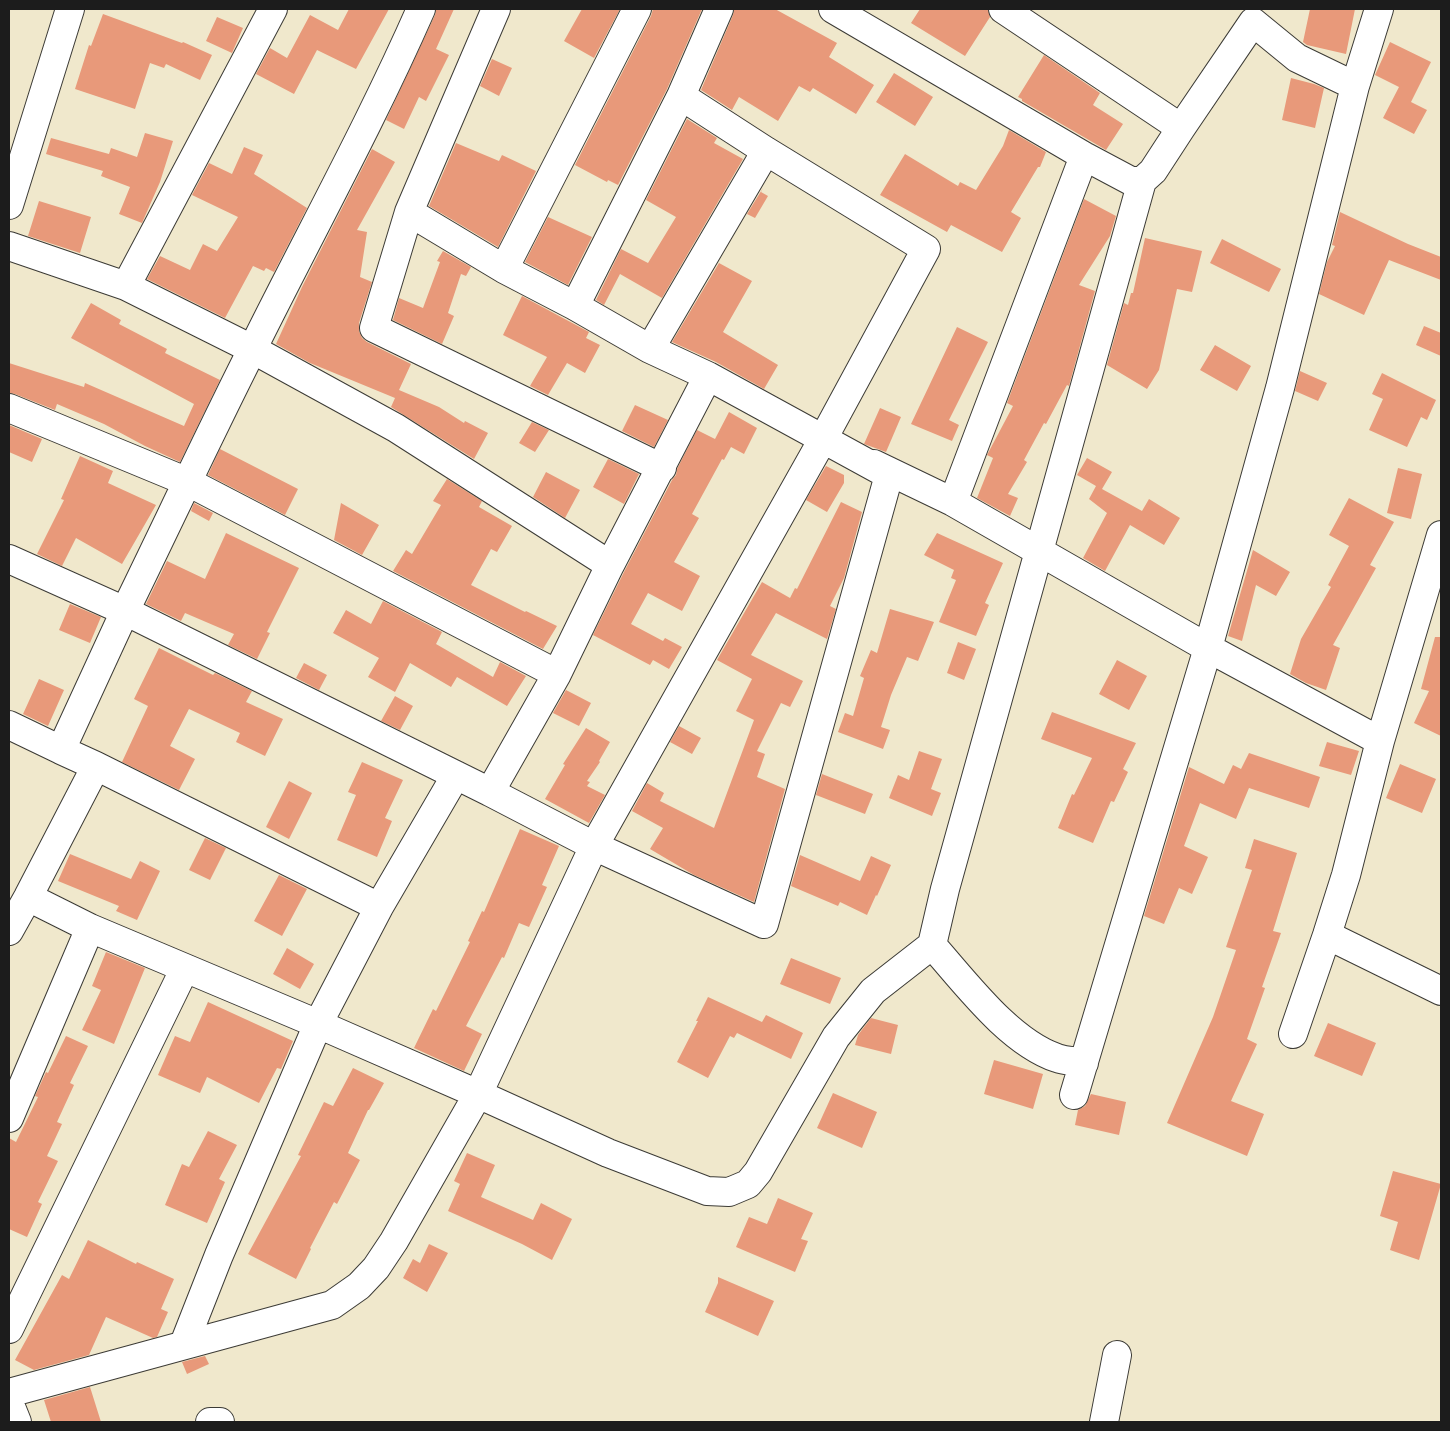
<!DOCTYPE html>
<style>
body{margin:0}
#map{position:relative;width:1450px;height:1431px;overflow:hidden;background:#f0e8cc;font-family:"Playpen Sans",sans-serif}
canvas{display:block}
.frame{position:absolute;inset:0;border:10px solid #1c1c1c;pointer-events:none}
</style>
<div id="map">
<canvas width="1450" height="1431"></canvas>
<div class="frame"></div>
</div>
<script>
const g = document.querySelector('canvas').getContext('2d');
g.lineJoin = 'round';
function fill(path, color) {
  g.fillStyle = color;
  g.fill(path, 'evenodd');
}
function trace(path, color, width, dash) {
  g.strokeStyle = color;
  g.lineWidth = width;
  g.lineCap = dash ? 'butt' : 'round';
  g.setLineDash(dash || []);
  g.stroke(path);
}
const building = new Path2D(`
 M349,9h40l-33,60 -39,-19 -23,44 -38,-20 14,-26 17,10 23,-43 28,15z
 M436,9h18l-18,40 13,6 -23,46 -7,-4 -15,32 -18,-9 49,-105z
 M582,9h38l-26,49 -30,-17z
 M653,9h49l-35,80 -49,96 -10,-5 -1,2 -32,-17 76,-149z
 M734,9h41l62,34 -8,14 45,28 -18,29 -43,-26 -3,4 -11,-6 -21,35 -39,-24 -7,13 -31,-20 32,-75z
 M920,9h68l2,8 -25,39 -54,-33z
 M1310,9h45l-9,45 -39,-9 -4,-3z
 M103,14l79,29 1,-1 29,13 -12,25 -34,-16 -2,4 -14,-5 -15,46 -60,-20 14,-44 2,1z
 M217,17l26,11 -11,25 -26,-12z
 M1390,42l41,20 -20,40 16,8 -13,24 -31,-16 16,-31 -24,-12z
 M1044,55l56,38 -7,12 30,19 -17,26 -84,-49v-2l-4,-2z
 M492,59l20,9 -13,28 -19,-10z
 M894,73l39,24 -18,29 -39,-24z
 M1291,78l23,6 10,4 -9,40 -33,-8z
 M687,119l30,19 -3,5 29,16 -81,139 -42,-24 -16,31 -8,-5 25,-51 27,14 28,-46 -30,-17z
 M1009,130l37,22 -6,15h-2l-27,45 10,6 -19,34 -51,-27 -4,7 -67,-37 25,-41 53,32 2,-4 16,8 27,-44z
 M145,133l28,8 -13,41 -18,41 -23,-9 11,-27 -29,-11 2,-5 -57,-17 5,-16 58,16 2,-6 26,9z
 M456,143l43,18 3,-6 34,16 -38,76 -69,-41z
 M244,147l19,8 -9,19 53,34 -33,64 -8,-4 -2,3 -11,-5 -28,52 -78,-39 13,-23 30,14 13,-26 14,7 21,-34 -46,-22 17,-32 23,11z
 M372,149l23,13 -38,68 10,2 -7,45 12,5 -13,41v8l3,7 5,4 44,22 -12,26 40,17 25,16 1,-2 23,12 -14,26 -83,-52 4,-9 -85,-35 -34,-19 26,-57z
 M763,188l-2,4 7,4 -13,22 -8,-4z
 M1084,199l32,17 -6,20 -31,49 16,6 -26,95 -2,-1 -21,39 -2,-1 -20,37 3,2 -19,32 10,4 -8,18 -33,-18 16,-40 -6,-3 26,-49 -6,-3z
 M39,201l52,16 -11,36 -52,-17z
 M1340,212l68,32 33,13v23l-52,-20 -25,55 -45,-21 8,-32 8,-16 -3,-1z
 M548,217l44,20 -24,48 -43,-23z
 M1145,238l57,13 -10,41 -15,-3 -18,81 -12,19 -40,-24 17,-62 4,2 3,-12h2z
 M1222,239l59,30 -12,23 -59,-29z
 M443,251l28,16 -5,9 -5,-2 -13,39 6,3 -12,28 -49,-24 6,-22 24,10 17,-46 -3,-1z
 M719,263l33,18 -29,51 55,33 -14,24 -48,-27 -44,-20z
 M522,296l67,36 -3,6 14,7 -15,28 -18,-10 -19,32 -18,-9 17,-29 -44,-22z
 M91,303l30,17 -2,4 48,25 -2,4 55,27 -40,82 -35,-16 -41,-22 -47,-20 -2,6 -40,-16 -6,-1v-30l75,24 1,-4 99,43 10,-22 -123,-66z
 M1424,326l17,7v23l-25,-11z
 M957,327l31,15 -39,78 10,5 -7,16 -41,-17z
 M1215,345l36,21 -14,25 -37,-21z
 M1300,371l27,12 -9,18 -23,-10z
 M1382,373l54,27 -9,20 -6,-3 -14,30 -38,-17 14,-31 -11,-5z
 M635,405l33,15 -14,27 -32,-16z
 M880,408l21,9 -15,35 -22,-8z
 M729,412l28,16 -13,26 -13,-7 -7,13 -2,-1 -30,55 7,4 -25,44 26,14 -18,35 -34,-18 -17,31 32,17 2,-3 17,9 -13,22 -16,-9 -3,5 -57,-30 31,-63 48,-92 4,-5 1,-6 20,-39 18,9z
 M532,422l17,8 -14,22 -16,-9z
 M9,425l33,14 -10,23 -23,-10z
 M220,449l78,40 -13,26 -77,-40z
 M80,456l33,15 -5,12 48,22 -34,59 -46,-26 -14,28 -25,-12 27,-54 -3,-1z
 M1087,458l25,14 -10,17 40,22 7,-12 31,19 -16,27 -34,-20 -25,46 -22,-13 24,-45 -18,-14 7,-13 -19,-11z
 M608,459l31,15 -15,30 -31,-17z
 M826,466l18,9v8l-17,29 -21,-12z
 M1398,468l24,6 -11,45 -24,-6z
 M546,472l34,18 -15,28 -32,-21z
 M447,479l35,22 -3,6 33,19 -15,26 -6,-3 -20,36 54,27 1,-1 31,15 -14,23 -150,-78 13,-21 6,4 29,-49 -8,-4z
 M1349,498l45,24 -24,43 6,3 -43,77 7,3 -14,42 -20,-7 -16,-9 11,-35 30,-52 -3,-2 21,-39 -20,-11z
 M841,502l21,10 -18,66 -14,28 6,3 -9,30 -51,-26 -25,42 52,26 -13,26 -9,-4 -24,48 8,3 -8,23 28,12 -31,113 -60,-27 -44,-26 13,-21 -31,-17 15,-28 17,10 -4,8 54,27 40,-108 -18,-9 16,-32 -35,-19 45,-78 28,16 5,-10 2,1z
 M194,503l19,10 -4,8 -18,-10z
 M341,503l38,22 -17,30 -28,-15z
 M226,533l73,35 -32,64 3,1 -13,26 -29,-14 6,-11 -49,-21 -4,8 -35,-17 21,-43 38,18z
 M937,533l66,30 -18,40 4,2 -13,31 -37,-14 17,-42 -5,-2 3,-8 -30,-15z
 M1253,550l37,22 -14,24 -20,-11 -14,56 -14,-5z
 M383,601l59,31 -6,12 57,33 7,-15 26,14 -19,30 -50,-29 -6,10 -41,-24 -15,29 -27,-15 11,-19 -46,-25 13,-23 25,14z
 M70,604l31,13 -11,26 -31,-13z
 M890,609l44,13 -16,39 -11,-4 -16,38 -10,32 9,3 -7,19 -45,-17 7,-19 8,3 11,-38 -4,-2 11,-26 6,3z
 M1435,637h6v99l-27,-13 15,-32 -8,-2z
 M958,642l18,7 -12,31 -17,-7z
 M159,648l54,27 2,-2 37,18 -6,11 37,17 -18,37 -29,-14 4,-9 -51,-24 -19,37 25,13 -16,31 -57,-28 26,-56 -14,-7z
 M1117,660l30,16 -18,34 -30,-16z
 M304,663l23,12 -8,15 -23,-12z
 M39,679l25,11 -16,36 -25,-12z
 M566,690l25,13 -12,23 -26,-13z
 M395,696l18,10 -13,24 -19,-9z
 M1052,712l84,31 -13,26 5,3 -14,30 -3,-1 -18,42 -35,-15 14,-34 2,1 18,-37 -51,-19z
 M679,726l22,12 -9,16 -22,-12z
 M586,728l24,14 -11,19 1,1 -13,19 3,1 -3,4 18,9 -16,28 -44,-24 20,-34 -2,-1z
 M1327,742l32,9 -8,24 -32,-9z
 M919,751l23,8 -11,30 10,4 -9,23 -43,-18 9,-23 11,5z
 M1249,753l71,24 -11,31 -60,-20 -13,31 -36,-16 -16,43 24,11 -16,37 -13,-6 -15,36 -20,-8 45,-149 35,17 9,-19 8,4z
 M362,762l41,18 -18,38 7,3 -15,36 -40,-17 19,-45 -8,-3z
 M1400,764l36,15 -14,34 -36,-15z
 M822,774l51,20 -8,20 -49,-19z
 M289,781l23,12 -23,46 -23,-12z
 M520,829l39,17 -17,39 5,2 -18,40 -10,-4 -15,35 -2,-1 -36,69 16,8 -18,37 -50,-23 19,-39 3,2 34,-69 -2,-1 14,-30 2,1z
 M205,838l21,10 -16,32 -21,-10z
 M1254,839l43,14 -24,78 8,2 -19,54 3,1 -18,51 10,5 -26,57 33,13 -17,42 -80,-33 46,-106 23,-67 -10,-3 26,-77 -7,-2z
 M70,854l61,25 9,-18 20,10 -23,49 -21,-9 3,-5 -61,-25z
 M800,855l60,26 11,-25 20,9 -14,31 -1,-1 -9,20 -27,-13 -2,4 -47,-20z
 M279,875l28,14 -25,47 -28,-15z
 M287,948l27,16 -14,25 -27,-15z
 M106,952l39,16 -31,76 -32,-14 19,-40 -9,-4z
 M791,958l50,20 -11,26 -50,-20z
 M708,997l54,25 4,-7 37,18 -12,26 -54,-26 -3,5 -4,-2 -22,42 -31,-16 21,-41h-2z
 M208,1002l85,39 -12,28 -4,-1 -18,35 -52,-26 -7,16 -42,-18 17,-39 15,6z
 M871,1018l27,7 -7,29 -36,-9 3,-10z
 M1328,1023l48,20 -14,33 -48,-20z
 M66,1036l22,10 -18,37 4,2 -17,37 5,2 -15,32 11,5 -20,41 4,2 -15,33 -18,-8v-91l7,4 22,-45 -3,-1 11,-24 2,1z
 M994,1060l49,14 -10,35 -49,-15z
 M353,1068l31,15 -15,27h-1l-20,43 12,7 -23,44 -3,-2 -24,46 1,1 -15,30 -48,-25 53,-98 -3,-1 26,-53 9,4z
 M833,1093l44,19 -15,36 -45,-20z
 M1091,1094l35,8 -7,33 -44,-10 3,-15 7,-4z
 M208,1131l29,14 -18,34 6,3 -18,41 -42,-18 17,-41 7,3z
 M467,1153l28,12 -14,32 52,23 8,-17 31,16 -20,41 -30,-16 -74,-33 12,-27 -6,-3z
 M1393,1171l48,13 -22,76 -29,-10 8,-28 -18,-6z
 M778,1198l35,15 -12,26 7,2 -13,31 -59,-25 13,-30 18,7z
 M88,1240l48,24 1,-2 37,17 -13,30 7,3 -11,25 -4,1 -47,-21 -17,38 -55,15 -19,-10 47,-85 7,4z
 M429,1244l19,9 -21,39 -24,-14 10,-19 7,4z
 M718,1277l56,24 -16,35 -53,-24 13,-29z
 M205,1356l4,8 -22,10 -5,-12z
 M90,1387l11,35h-50l-7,-22z`);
const minor = new Path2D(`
 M421,9c-51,116 -112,226 -168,339 -44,87 -85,175 -128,263l365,181 67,-118 53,-109 98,-189
 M496,9l-87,203 -35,116 288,140
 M833,9l251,147 47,25h11l11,-10 28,-43 72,-106 44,36 58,28
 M1003,9l178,119
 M9,205l61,-196
 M409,212l95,57 71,37 75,43 58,27 181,99 -125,449 -170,-78 -104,-54
 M9,246l117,40 126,63 144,79 214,137
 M504,269l133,-260
 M126,286l147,-277
 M575,306l106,-210 38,-87
 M650,349l116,-198
 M9,408l179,74 369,192
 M874,464l79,38 131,-346
 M953,502l255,146 72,-260 75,-302 24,-77
 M9,559l116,52 -64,139 35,16 -68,131 -19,34
 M9,725l52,25
 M96,766l283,141 77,-132
 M28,897l62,31 228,96 160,70 116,-248 229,-407 103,-190 -160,-98 -85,-55
 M1327,935l114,56
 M932,945c33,37 77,97 125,113 8,3 18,3 27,5
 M1293,1034l34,-99 19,-60 34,-134 61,-206
 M1074,1095l134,-447 172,93
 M9,1118l81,-190
 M9,1329l176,-361
 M184,1344l35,-89 99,-231 61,-117
 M9,1393l323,-88 27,-19 17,-18 18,-27 84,-147 130,59 99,38 22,1 19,-8 10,-12 78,-135 37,-46 59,-46 13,-56 197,-708
 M9,1402l8,20
 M210,1422h10
 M1104,1422l13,-67`);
fill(building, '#e8997a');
trace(minor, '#3c3b36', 30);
trace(minor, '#fff', 28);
</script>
